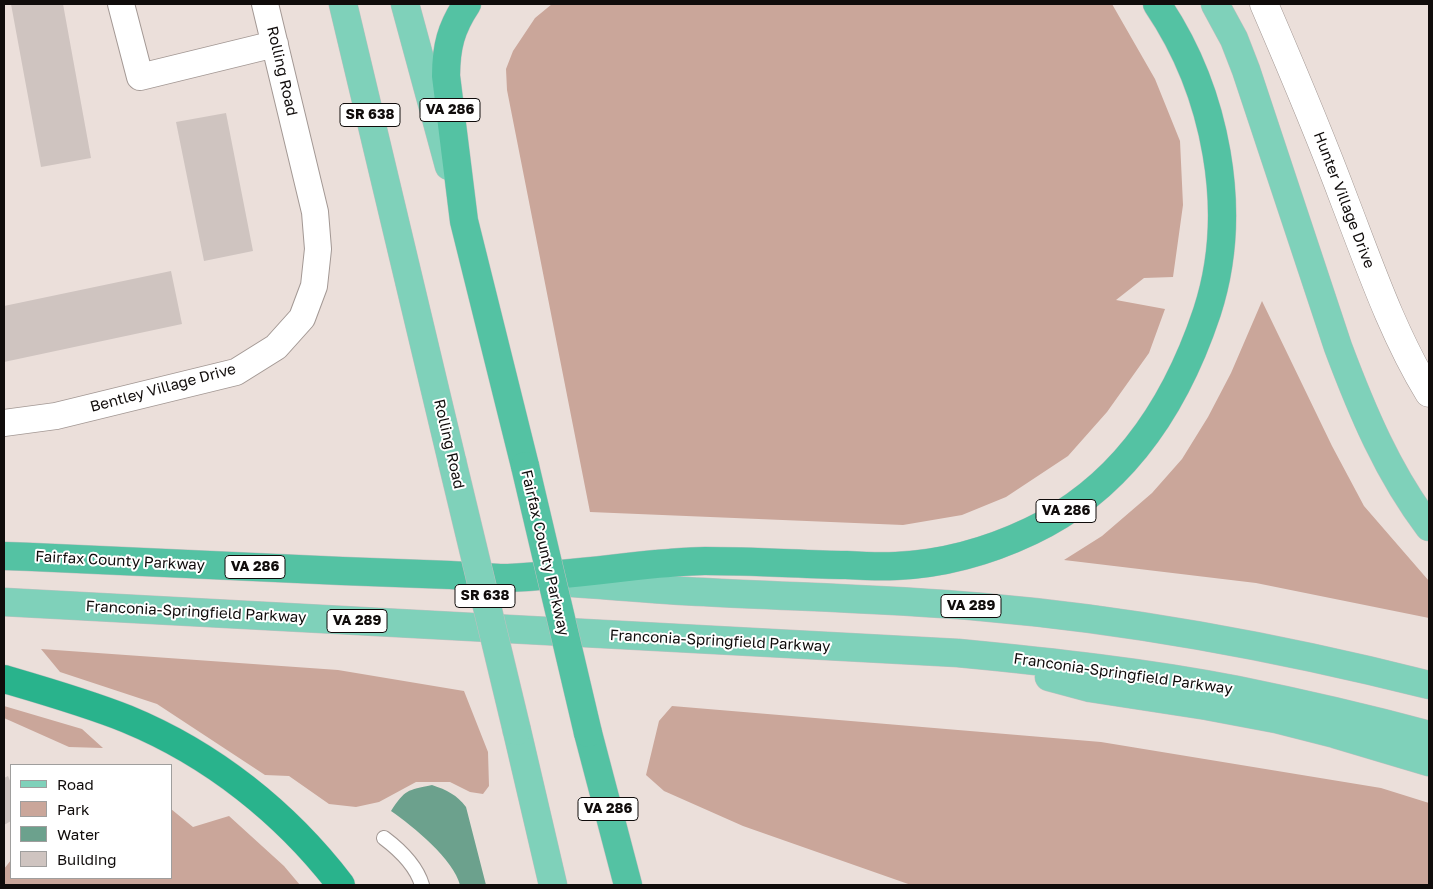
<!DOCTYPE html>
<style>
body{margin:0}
#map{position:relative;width:1433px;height:889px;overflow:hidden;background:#ebdfda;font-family:"Golos Text",sans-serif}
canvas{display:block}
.frame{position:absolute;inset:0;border:5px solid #100c0b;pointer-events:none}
.legend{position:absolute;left:10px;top:764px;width:162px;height:115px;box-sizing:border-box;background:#fff;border:1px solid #9f9e9d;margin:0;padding:6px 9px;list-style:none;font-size:15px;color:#100c0b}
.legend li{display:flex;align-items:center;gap:10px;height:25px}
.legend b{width:25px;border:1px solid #9f9e9d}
</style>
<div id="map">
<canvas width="1433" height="889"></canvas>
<div class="frame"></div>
<ul class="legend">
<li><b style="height:6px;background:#7fd1ba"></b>Road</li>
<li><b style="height:14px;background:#caa69a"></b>Park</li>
<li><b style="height:14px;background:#6ca18d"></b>Water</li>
<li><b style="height:14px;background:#cfc4c0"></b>Building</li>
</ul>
</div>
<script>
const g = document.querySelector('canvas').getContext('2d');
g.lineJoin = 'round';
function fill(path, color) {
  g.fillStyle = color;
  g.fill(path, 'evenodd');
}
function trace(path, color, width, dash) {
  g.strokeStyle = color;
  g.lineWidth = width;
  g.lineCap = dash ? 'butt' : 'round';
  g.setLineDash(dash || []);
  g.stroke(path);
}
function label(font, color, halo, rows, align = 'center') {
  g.font = font + ' "Golos Text",sans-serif';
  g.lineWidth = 4;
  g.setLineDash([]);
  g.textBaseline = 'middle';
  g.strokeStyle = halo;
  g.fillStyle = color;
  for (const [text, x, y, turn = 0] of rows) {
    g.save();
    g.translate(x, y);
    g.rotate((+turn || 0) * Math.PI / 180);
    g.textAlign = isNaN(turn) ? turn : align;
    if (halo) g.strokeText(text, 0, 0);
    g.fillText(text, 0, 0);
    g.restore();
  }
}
const green = new Path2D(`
 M552,4h560l43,75 25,62 3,64 -10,72 -29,1 -28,22 49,9 -16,44 -42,59 -39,44 -62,41 -44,18 -59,10 -313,-13 -83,-422 -1,-21 7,-18 22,-33z
 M1262,301l70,145 32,60 65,75v37l-173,-35 -192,-23 38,-24 50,-43 30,-34 26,-42 23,-44z
 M41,649l297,21 126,21 24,61 1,34 -6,8 -13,-2 -20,-10h-34l-37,20 -23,5 -27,-3 -40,-28 -24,-1 -108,-71 -97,-32z
 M4,706l78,23 21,19 -34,-1 -65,-29z
 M672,706l429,36 280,46 48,15v82h-518l-168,-59 -79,-35 -18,-16 13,-54z
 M171,809l22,18 36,-11 55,50 16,19h-296v-16l7,-9v18h160z`);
const water = new Path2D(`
 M432,785c15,5 25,10 34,22l20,78h-26c-6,-25 -47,-59 -69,-74 14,-21 16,-21 41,-26z`);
const building = new Path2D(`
 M11,4h52l28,154 -50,9z
 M226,113l27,138 -49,10 -28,-139z
 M171,271l11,53 -178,38v-56z
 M8,776l3,7v38l-7,4v-47z`);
const service = new Path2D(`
 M384,838c16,12 32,27 38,47`);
const minor = new Path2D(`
 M121,4l19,73 135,-33
 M4,423l52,-7 180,-44 40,-25 26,-29 12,-32 4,-37 -3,-37 -50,-208`);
const tertiary = new Path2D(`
 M1264,4c28,65 56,131 81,198 25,65 48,132 84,191`);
const primary = new Path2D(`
 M343,4l109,457
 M405,4l44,162
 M1215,4l19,35 12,31 92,277c24,64 50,126 91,180
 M559,582c48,3 97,8 145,10 93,5 186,7 278,15 151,13 300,41 447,78
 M4,602l954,51c93,9 187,19 279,37 64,13 129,28 192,45
 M1049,677l41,11 117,18 69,13 59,15 94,28
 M517,731l36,154`);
const trunk = new Path2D(`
 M467,4c-16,24 -21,43 -21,72l18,145 61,245
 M4,556c113,4 226,10 338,15 36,1 72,3 108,4 19,1 39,3 58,3 49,-2 99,-9 148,-14 16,-1 33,-3 49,-3 47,0 94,3 141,4 16,1 33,2 50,1 46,-2 93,-15 135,-35 91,-43 145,-126 176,-219 33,-101 9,-221 -50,-308
 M588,733l40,152`);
const motorway = new Path2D(`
 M4,679c41,12 83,24 123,40 85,35 159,94 214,166`);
const primaryBridge = new Path2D(`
 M452,461l65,270`);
const trunkBridge = new Path2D(`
 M525,466l63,267`);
const shields = [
 [450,110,60],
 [370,115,60],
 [1066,511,60],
 [255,567,60],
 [485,596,60],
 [971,606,60],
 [357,621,60],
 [608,809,60]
];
const shieldNames = [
 ["VA 286",450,110],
 ["SR 638",370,115],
 ["VA 286",1066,511],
 ["VA 286",255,567],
 ["SR 638",485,596],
 ["VA 289",971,606],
 ["VA 289",357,621],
 ["VA 286",608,809]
];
const streetNames = [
 ["Rolling Road",282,71,77],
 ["Hunter Village Drive",1344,200,69],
 ["Bentley Village Drive",163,388,-15],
 ["Rolling Road",449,444,77],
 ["Fairfax County Parkway",545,553,77],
 ["Fairfax County Parkway",120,561,3],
 ["Franconia-Springfield Parkway",196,612,3],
 ["Franconia-Springfield Parkway",720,641,3],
 ["Franconia-Springfield Parkway",1123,674,8]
];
fill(green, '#caa69a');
fill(water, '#6ca18d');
fill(building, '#cfc4c0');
trace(service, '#a39894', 16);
trace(minor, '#a39894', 28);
trace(tertiary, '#a39894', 29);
trace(primary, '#c1c0c0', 29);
trace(trunk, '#c1c0c0', 29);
trace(motorway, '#c1c0c0', 29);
trace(service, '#fff', 14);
trace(minor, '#fff', 26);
trace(tertiary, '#fff', 28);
trace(primary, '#7fd1ba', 28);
trace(trunk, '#54c2a3', 28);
trace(motorway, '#29b38c', 28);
trace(primaryBridge, '#c1c0c0', 29, []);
trace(trunkBridge, '#c1c0c0', 29, []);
trace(primaryBridge, '#7fd1ba', 28);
trace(trunkBridge, '#54c2a3', 28);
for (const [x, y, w] of shields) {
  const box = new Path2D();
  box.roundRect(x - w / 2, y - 11.5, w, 23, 4);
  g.fillStyle = '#fff';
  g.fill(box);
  trace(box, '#100c0b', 1);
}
label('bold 14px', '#100c0b', null, shieldNames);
label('15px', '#100c0b', '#fff', streetNames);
</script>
